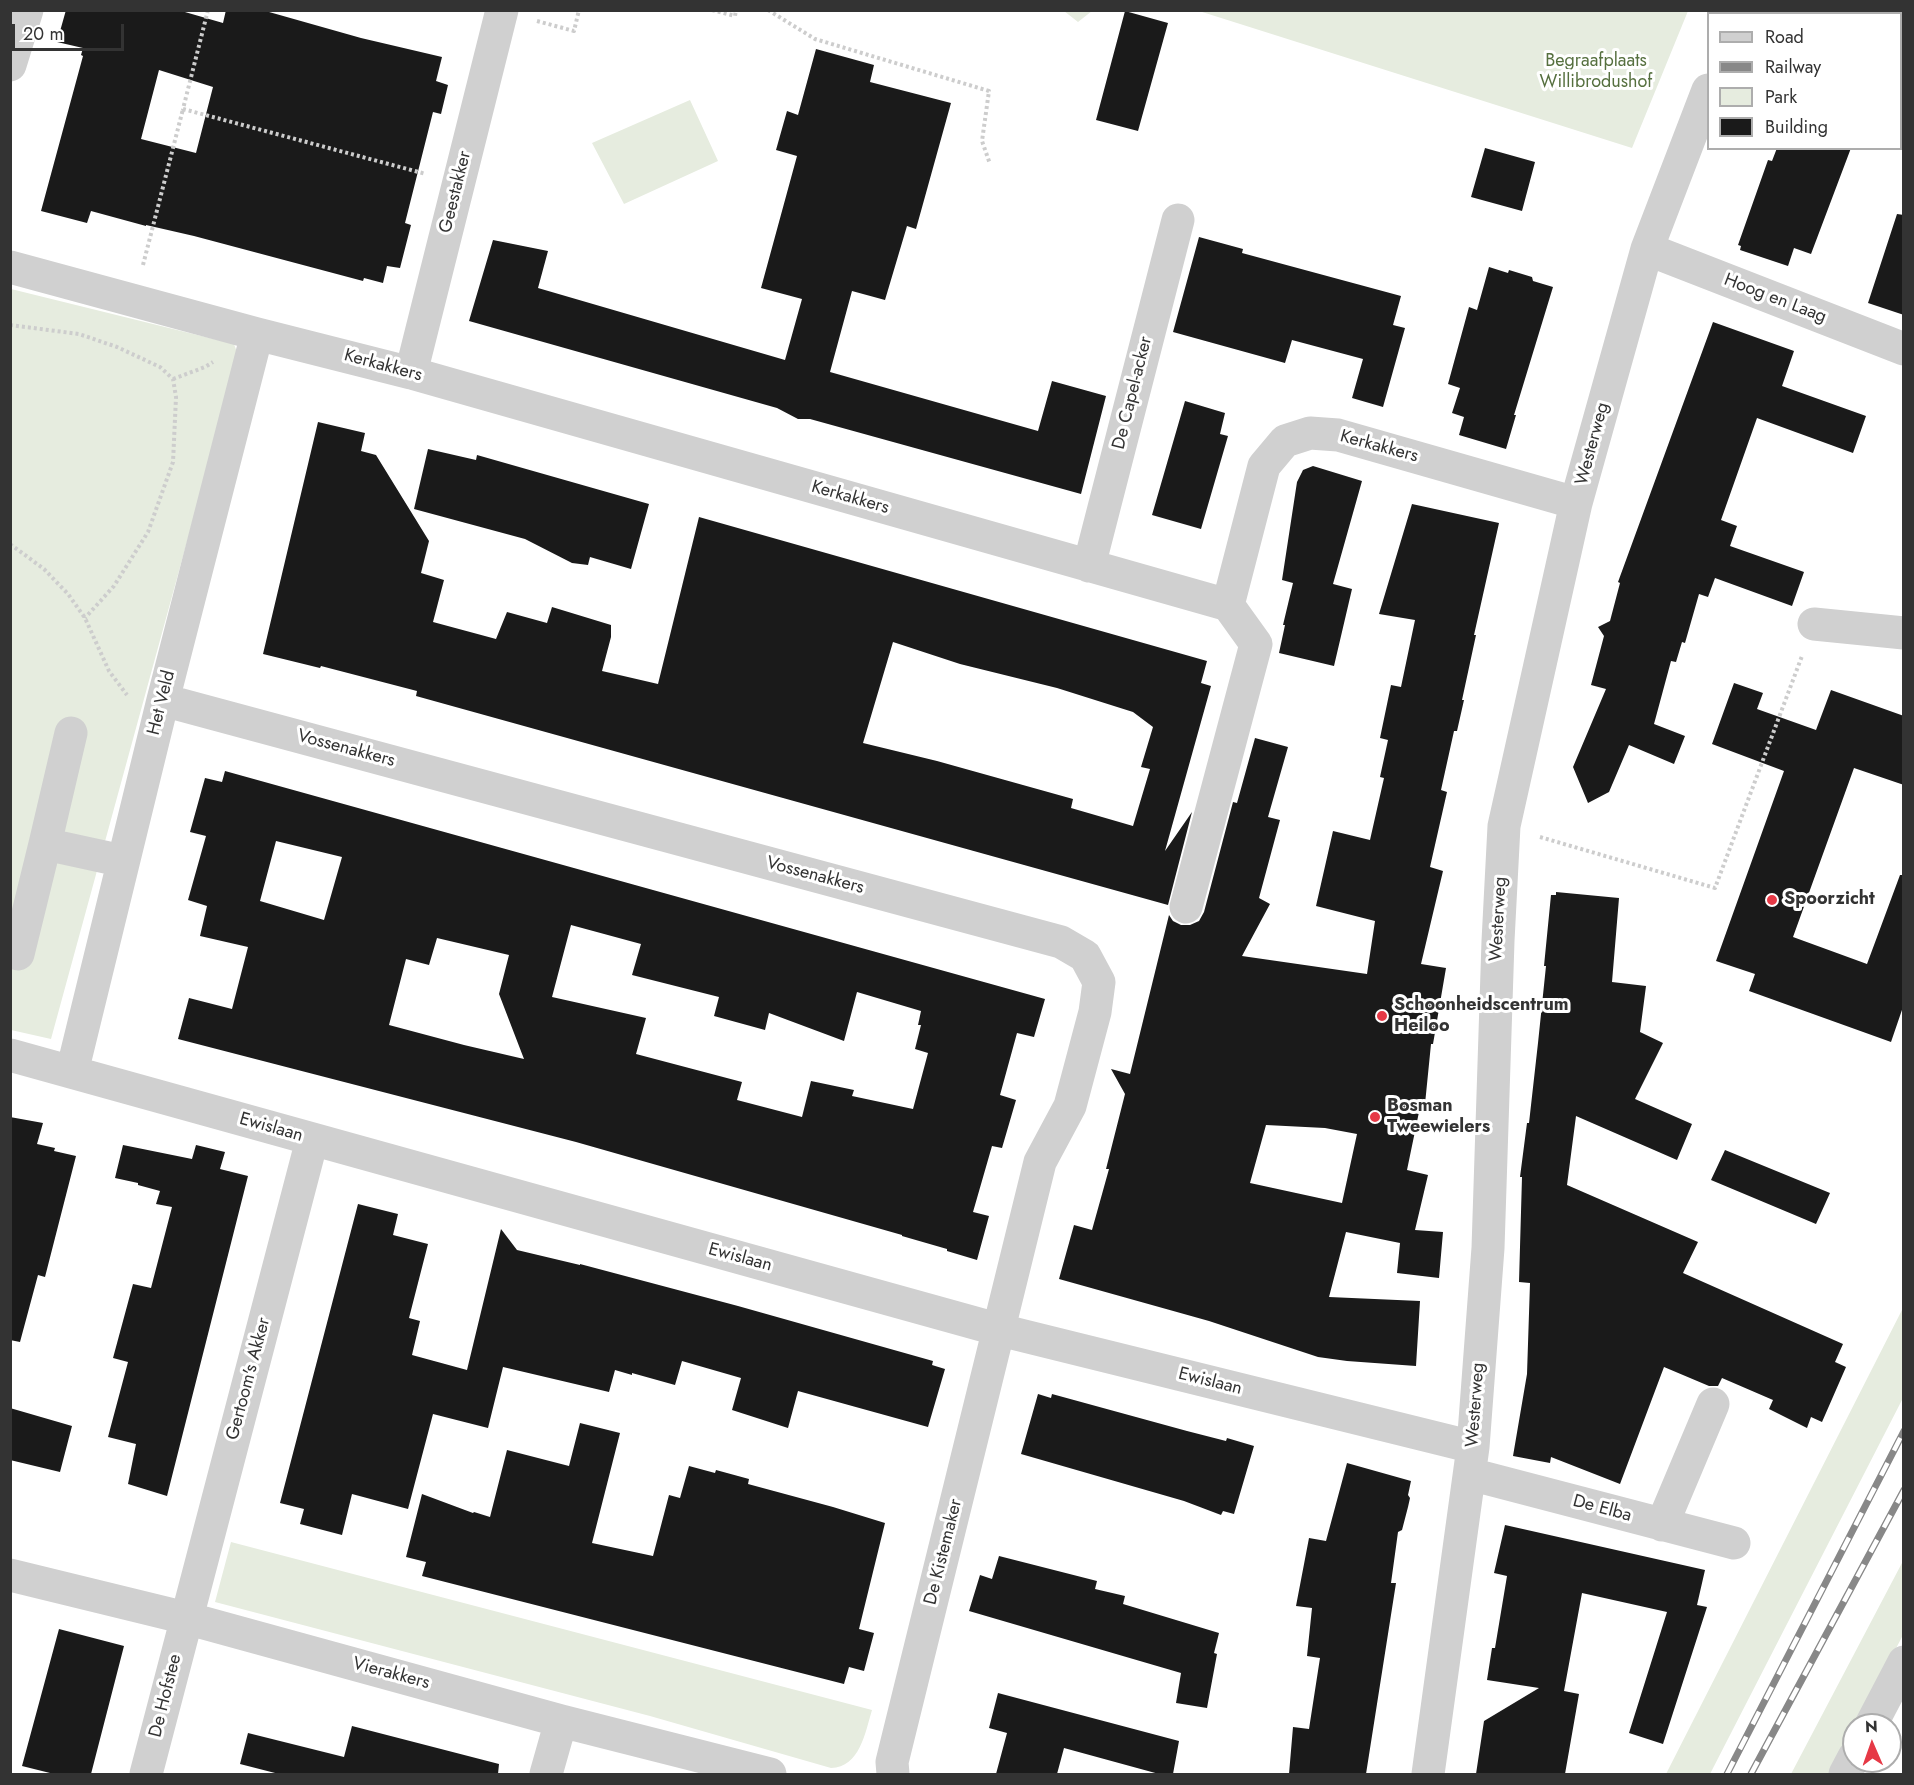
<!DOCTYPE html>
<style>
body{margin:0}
#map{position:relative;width:1914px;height:1785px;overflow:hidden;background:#fff;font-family:Jost,sans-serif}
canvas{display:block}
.frame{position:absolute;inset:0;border:12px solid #333;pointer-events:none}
.legend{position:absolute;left:1707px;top:12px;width:195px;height:138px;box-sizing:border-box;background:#fff;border:2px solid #adadad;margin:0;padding:8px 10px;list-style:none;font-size:18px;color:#333}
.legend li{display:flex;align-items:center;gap:12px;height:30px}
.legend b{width:30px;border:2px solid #adadad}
.north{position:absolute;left:1842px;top:1713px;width:60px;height:60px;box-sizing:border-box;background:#fff;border:2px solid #adadad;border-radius:50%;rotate:358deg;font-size:16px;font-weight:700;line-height:24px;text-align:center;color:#333}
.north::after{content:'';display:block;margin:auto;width:21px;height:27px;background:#e63946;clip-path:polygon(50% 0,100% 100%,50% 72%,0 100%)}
.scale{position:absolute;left:12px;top:24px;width:112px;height:27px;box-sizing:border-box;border:3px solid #333;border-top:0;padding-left:8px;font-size:18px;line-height:21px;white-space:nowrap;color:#333;-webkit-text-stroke:4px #fff;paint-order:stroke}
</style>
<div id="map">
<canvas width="1914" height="1785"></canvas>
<div class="frame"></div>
<ul class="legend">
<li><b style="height:8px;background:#d0d0d0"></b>Road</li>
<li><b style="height:8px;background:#888"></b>Railway</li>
<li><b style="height:16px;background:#e6ecdf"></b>Park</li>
<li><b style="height:16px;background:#1a1a1a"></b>Building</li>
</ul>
<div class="north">N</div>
<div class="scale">20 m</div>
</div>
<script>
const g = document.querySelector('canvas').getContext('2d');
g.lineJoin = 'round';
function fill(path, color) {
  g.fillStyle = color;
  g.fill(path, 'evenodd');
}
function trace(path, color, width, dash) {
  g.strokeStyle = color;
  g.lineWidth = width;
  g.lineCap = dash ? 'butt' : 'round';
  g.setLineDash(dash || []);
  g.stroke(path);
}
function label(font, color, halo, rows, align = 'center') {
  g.font = font + ' Jost,sans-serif';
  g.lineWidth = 6;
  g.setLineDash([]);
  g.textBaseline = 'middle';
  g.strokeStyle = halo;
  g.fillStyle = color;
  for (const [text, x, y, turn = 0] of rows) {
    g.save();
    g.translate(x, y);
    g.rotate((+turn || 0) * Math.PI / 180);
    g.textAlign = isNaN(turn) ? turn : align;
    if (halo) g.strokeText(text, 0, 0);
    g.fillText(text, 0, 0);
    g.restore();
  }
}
const green = new Path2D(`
 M1064,11h28l-14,11z
 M1199,11h489l-56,137z
 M690,100l28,61 -94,43 -32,-61z
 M11,289l223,55 4,11 -187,684 -40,-9z
 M1903,1308v90l-193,376h-44z
 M231,1542l641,168c-7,23 -12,57 -41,58l-181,-52 -435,-114z
 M1903,1561v74l-47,90h-2v4l-24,45h-39z`);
const building = new Path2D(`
 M66,10h112l45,13 3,-13h36l99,28 81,19 -6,24 12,4 -7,29 -8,-2 -28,111 6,2 -11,43 -13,-2 -4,17 -19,-5 -1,3 -169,-45 -48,-11v1l-55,-15 -4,12 -46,-12 42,-155 -2,-1 2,-7 -26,-6zM159,70l54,17 -17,66 -55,-14z
 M1125,11l43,12 -30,108 -42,-11z
 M816,49l58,16 -4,17 81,21 -35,126 -9,-3 -22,74 -33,-9 -22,81 208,59 14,-50 54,15 -25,98 -271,-75h-12l-21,-11 -308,-87 24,-81 55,11 -10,37 247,72 17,-61 -41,-11 36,-132 -21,-6 11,-39 11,4z
 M1485,148l50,14 -13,49 -51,-14z
 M1777,148h74l-40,106 -17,-6 -6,18 -48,-16 1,-4 -3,-1 30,-85 4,1z
 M1897,214l7,1v100l-36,-12z
 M1199,237l44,12 -1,4 159,43 -8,29 12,3 -22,79 -31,-9 11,-39 -71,-19 -7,23 -112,-31z
 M1489,267l19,6 1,-3 23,7 1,4 20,6 -39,128h2l-10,34 -47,-14 5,-18 -12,-4 8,-25 -12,-4 21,-77 8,3z
 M1713,322l81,29 -12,35 84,30 -13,37 -96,-35 -36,102 16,6 -7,20 74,26 -12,34 -77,-28 -7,19 -9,-3 -14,49 -3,-1 -6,20 -5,-1 -17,63 31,12 -11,28 -45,-19 -20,47 -21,11 -15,-36 33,-78 -15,-4 13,-49 -6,-9 12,-6 10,-38 -2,-1z
 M1185,401l40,12 -5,21 8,2 -27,93 -49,-14z
 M318,422l47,11 -4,18 15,4 53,86 -8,32 23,7 -11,42 63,17 11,-27 40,11 5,-16 59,18v12l-9,34 56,13 41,-167 508,144 -6,22 10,3 -46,165 27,-39 -24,93 -752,-209 1,-5 -96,-25 -1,2 -57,-14zM893,642l67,22 97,24 76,24 20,15 -12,40 9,2 -17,57 -62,-18 2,-9 -136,-38 -74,-18z
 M428,449l48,11 1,-5 172,49 -18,65 -41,-12 -2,8 -16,-2 -47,-24 -111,-30z
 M1313,466l49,15 -29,103 19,5 -18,77 -55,-13 6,-28h-2l10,-42 -11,-3 15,-98 6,-12z
 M1412,504l87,19 -25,112h2l-14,65h2l-7,31h-3l-13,59 6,2 -17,75 13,4 -22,93 25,4 -13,76h-2l-7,70 -5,-2 -12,58 21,5 -13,55 28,2 -4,46 -42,-5 3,-30 -54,-11 -17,65 91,4 -4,65 -69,-5 -29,-4 -109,-36 -150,-42 15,-54 18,5 17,-61h-3l19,-75 -14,-25 19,5 39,-159 4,6 8,4h9l9,-4 5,-9 29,-110 4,1 18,-65 33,9 -20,70 12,3 -21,78 11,6 -28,52 125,18 8,-53 -59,-15 17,-75 37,9 14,-62 -4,-1 8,-37 -8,-2 11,-53 10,2 14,-67 -36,-6zM1266,1125l59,3 32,6 -15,69 -92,-20z
 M1734,683l29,10 -6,16 59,21 15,-40 73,26v69l-50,-17 -61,169 74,27 33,-89h4v129l-13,38 -142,-51 6,-17 -39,-13 68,-190 -72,-27z
 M225,771l820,228 -11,38 -17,-4 -17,62 16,5 -14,48 -10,-2 -19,66 16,4 -12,44 -30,-9v-2l-45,-13v-1l-326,-93 -398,-103 11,-41 43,11 16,-62 -48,-11 7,-30 -19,-6 18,-64 -16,-4 15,-54 17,4zM276,841l66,16 -18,63 -64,-19zM571,925l70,19 -9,31 87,22 -5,19 51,14 4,-17 75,28 13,-49 64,19 -3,14h3l-6,24 13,4 -15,56 -61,-13 2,-6 -43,-9 -9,36 -65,-17 5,-18 -106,-28 10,-36 -94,-21zM437,938l72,17 -10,39 25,65 -60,-14 -75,-20 17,-66 23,6z
 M1556,892l63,6 -7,84 34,4 -6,46 23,11 -28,56 57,25 -15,36 -101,-44 -9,69 131,57 -15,31 160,71 -8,18 11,5 -24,55 -11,-5 -4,11 -38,-19 4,-9 -51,-22 -4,8h-9l-45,-19 -44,117 -69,-27 -1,6 -37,-7 14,-82 3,-91 -11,-1 3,-105h-2l7,-54h2l9,-80 8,-77h-2l7,-71h5z
 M10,1117l33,6 -6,21 18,4 -1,3 22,5 -31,121 -7,-2 -18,67 -10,-2z
 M123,1145l69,14 4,-14 29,7 -5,17 28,7 -81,320 -39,-12 8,-40 -28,-7 20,-75 -15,-4 20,-74 18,4 21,-81 -16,-3 4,-13 -22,-6v-2l-23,-5z
 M1725,1150l105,43 -14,31 -105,-44z
 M358,1204l40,10 -5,21 35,9 -19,74 11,3 -8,34 55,15 34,-141 16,21 63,15v-1l158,42 195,55 -1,4 13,4 -17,58 -130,-36 -10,37 -56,-18 9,-32 -59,-17 -7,24 -43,-12v2l-17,-5 -6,22 -106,-25 -15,61 -55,-14 -25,95 -56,-15 -10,41 -42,-11 4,-15 -24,-6z
 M1038,1394l13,4 1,-4 135,37 39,10 1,-3 27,8 -20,68 -11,-3 -2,4 -37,-14 -163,-47z
 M10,1408l62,18 -12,46 -50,-12z
 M580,1423l40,10 -28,110 61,13 16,-61 11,3 9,-32 26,7 1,-3 33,9 -1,5 85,23 52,16 -26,106 15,4 -10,38 -15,-4 -5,17 -422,-108 4,-14 -20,-5 16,-63 51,19 1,-1 16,5 17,-67 62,16z
 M1347,1463l64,18 -3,14 2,3 -2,9 -6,23 -4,2 -7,51h5l-30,191h-77l4,-47 16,2 11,-71 -13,-2 5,-48 -16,-2 13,-68 17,3z
 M1505,1525l200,45 -8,35 10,2 -44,137 -34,-11 38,-121 -85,-19 -18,98 15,3 -14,80h-89l8,-53 55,-33 -52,-8 5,-32h3l12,-72 -13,-3z
 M999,1556l98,25 -2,8 30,7 -2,8 96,29 -5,20 3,1 -10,54 -31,-5 5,-30 -212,-62 11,-36 12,4z
 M59,1629l65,17 -33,128h-37l-32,-8z
 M998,1693l181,48 -6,33h-14l-95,-26 -7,26h-61l11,-41 -18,-5z
 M352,1726l147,38 -1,10h-219l-39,-10 8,-31 96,24z`);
const path = new Path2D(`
 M208,10l-25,99 243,65
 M712,10l23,6 1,-6
 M768,10l47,29 174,52 -7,50 8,23
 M537,21l37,10 5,-21
 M143,265l40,-156
 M10,325l69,9 38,13 43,20 13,12 3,18 -3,65 -25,70 -34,54 -29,32
 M173,379l32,-12 8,-5
 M10,544l34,25 24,25 17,24 24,53 18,24
 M1540,837l175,51 87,-232`);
const minor = new Path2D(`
 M1738,14l1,-4
 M10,65l17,-55
 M1647,249l257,100
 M10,267l247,67 154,39 817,232 36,-139 21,-25 25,-8 28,2 238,68
 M411,373l91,-363
 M1089,566l89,-346
 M1814,624l90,9
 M163,700l898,242 24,14 14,26 -4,30 -25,94 -30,56 -148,600 1,12
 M45,844l26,-111
 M1186,907l70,-263 -28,-39
 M18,954l27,-110 78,17
 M10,1055l990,275 473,117
 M72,1072l91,-372 94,-366
 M1470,1474l264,69
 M1662,1525l51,-121
 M10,1575l176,43 375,103 209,53
 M1871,1725l33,-63
 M146,1774l166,-634
 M546,1774l15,-53
 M1428,1774l45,-327 15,-199 10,-307 6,-115 72,-323 71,-254 61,-159
 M1845,1774l9,-17`);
const rail = new Path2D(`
 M1727,1774l177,-343
 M1751,1774l153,-284`);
const markers = [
 [1772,900,6,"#e63946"],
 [1382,1016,6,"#e63946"],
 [1375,1117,6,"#e63946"]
];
const parkNames = [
 ["Begraafplaats",1596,62],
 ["Willibrodushof",1596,83]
];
const streetNames = [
 ["Geestakker",456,192,-76],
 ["Hoog en Laag",1775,299,21],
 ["Kerkakkers",383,366,15],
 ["De Capel-acker",1133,393,-76],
 ["Westerweg",1593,444,-75],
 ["Kerkakkers",1379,447,15],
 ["Kerkakkers",850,498,16],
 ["Het Veld",162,703,-76],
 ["Vossenakkers",346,749,15],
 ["Vossenakkers",815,876,15],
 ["Westerweg",1499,919,-87],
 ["Ewislaan",271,1128,16],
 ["Ewislaan",740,1258,15],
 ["Gertoom's Akker",249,1379,-75],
 ["Ewislaan",1210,1382,14],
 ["Westerweg",1476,1405,-86],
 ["De Elba",1602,1509,15],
 ["De Kistemaker",944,1552,-76],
 ["Vierakkers",391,1674,15],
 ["De Hofstee",166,1696,-76]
];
const poiNames = [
 ["Spoorzicht",1784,900],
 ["Schoonheidscentrum",1394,1006],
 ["Heiloo",1394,1027],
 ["Bosman",1387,1107],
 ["Tweewielers",1387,1128]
];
fill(green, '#e6ecdf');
fill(building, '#1a1a1a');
trace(path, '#cdcdcd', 4, [3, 3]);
trace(minor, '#d0d0d0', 33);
trace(rail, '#888', 7);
trace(rail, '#fff', 4.5, [14]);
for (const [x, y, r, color] of markers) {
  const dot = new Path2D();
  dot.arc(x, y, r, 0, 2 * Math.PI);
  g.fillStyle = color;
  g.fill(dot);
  trace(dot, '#fff', 2);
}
label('18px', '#56703f', '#fff', parkNames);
label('18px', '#333', '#fff', streetNames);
label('bold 18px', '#333', '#fff', poiNames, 'left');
</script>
